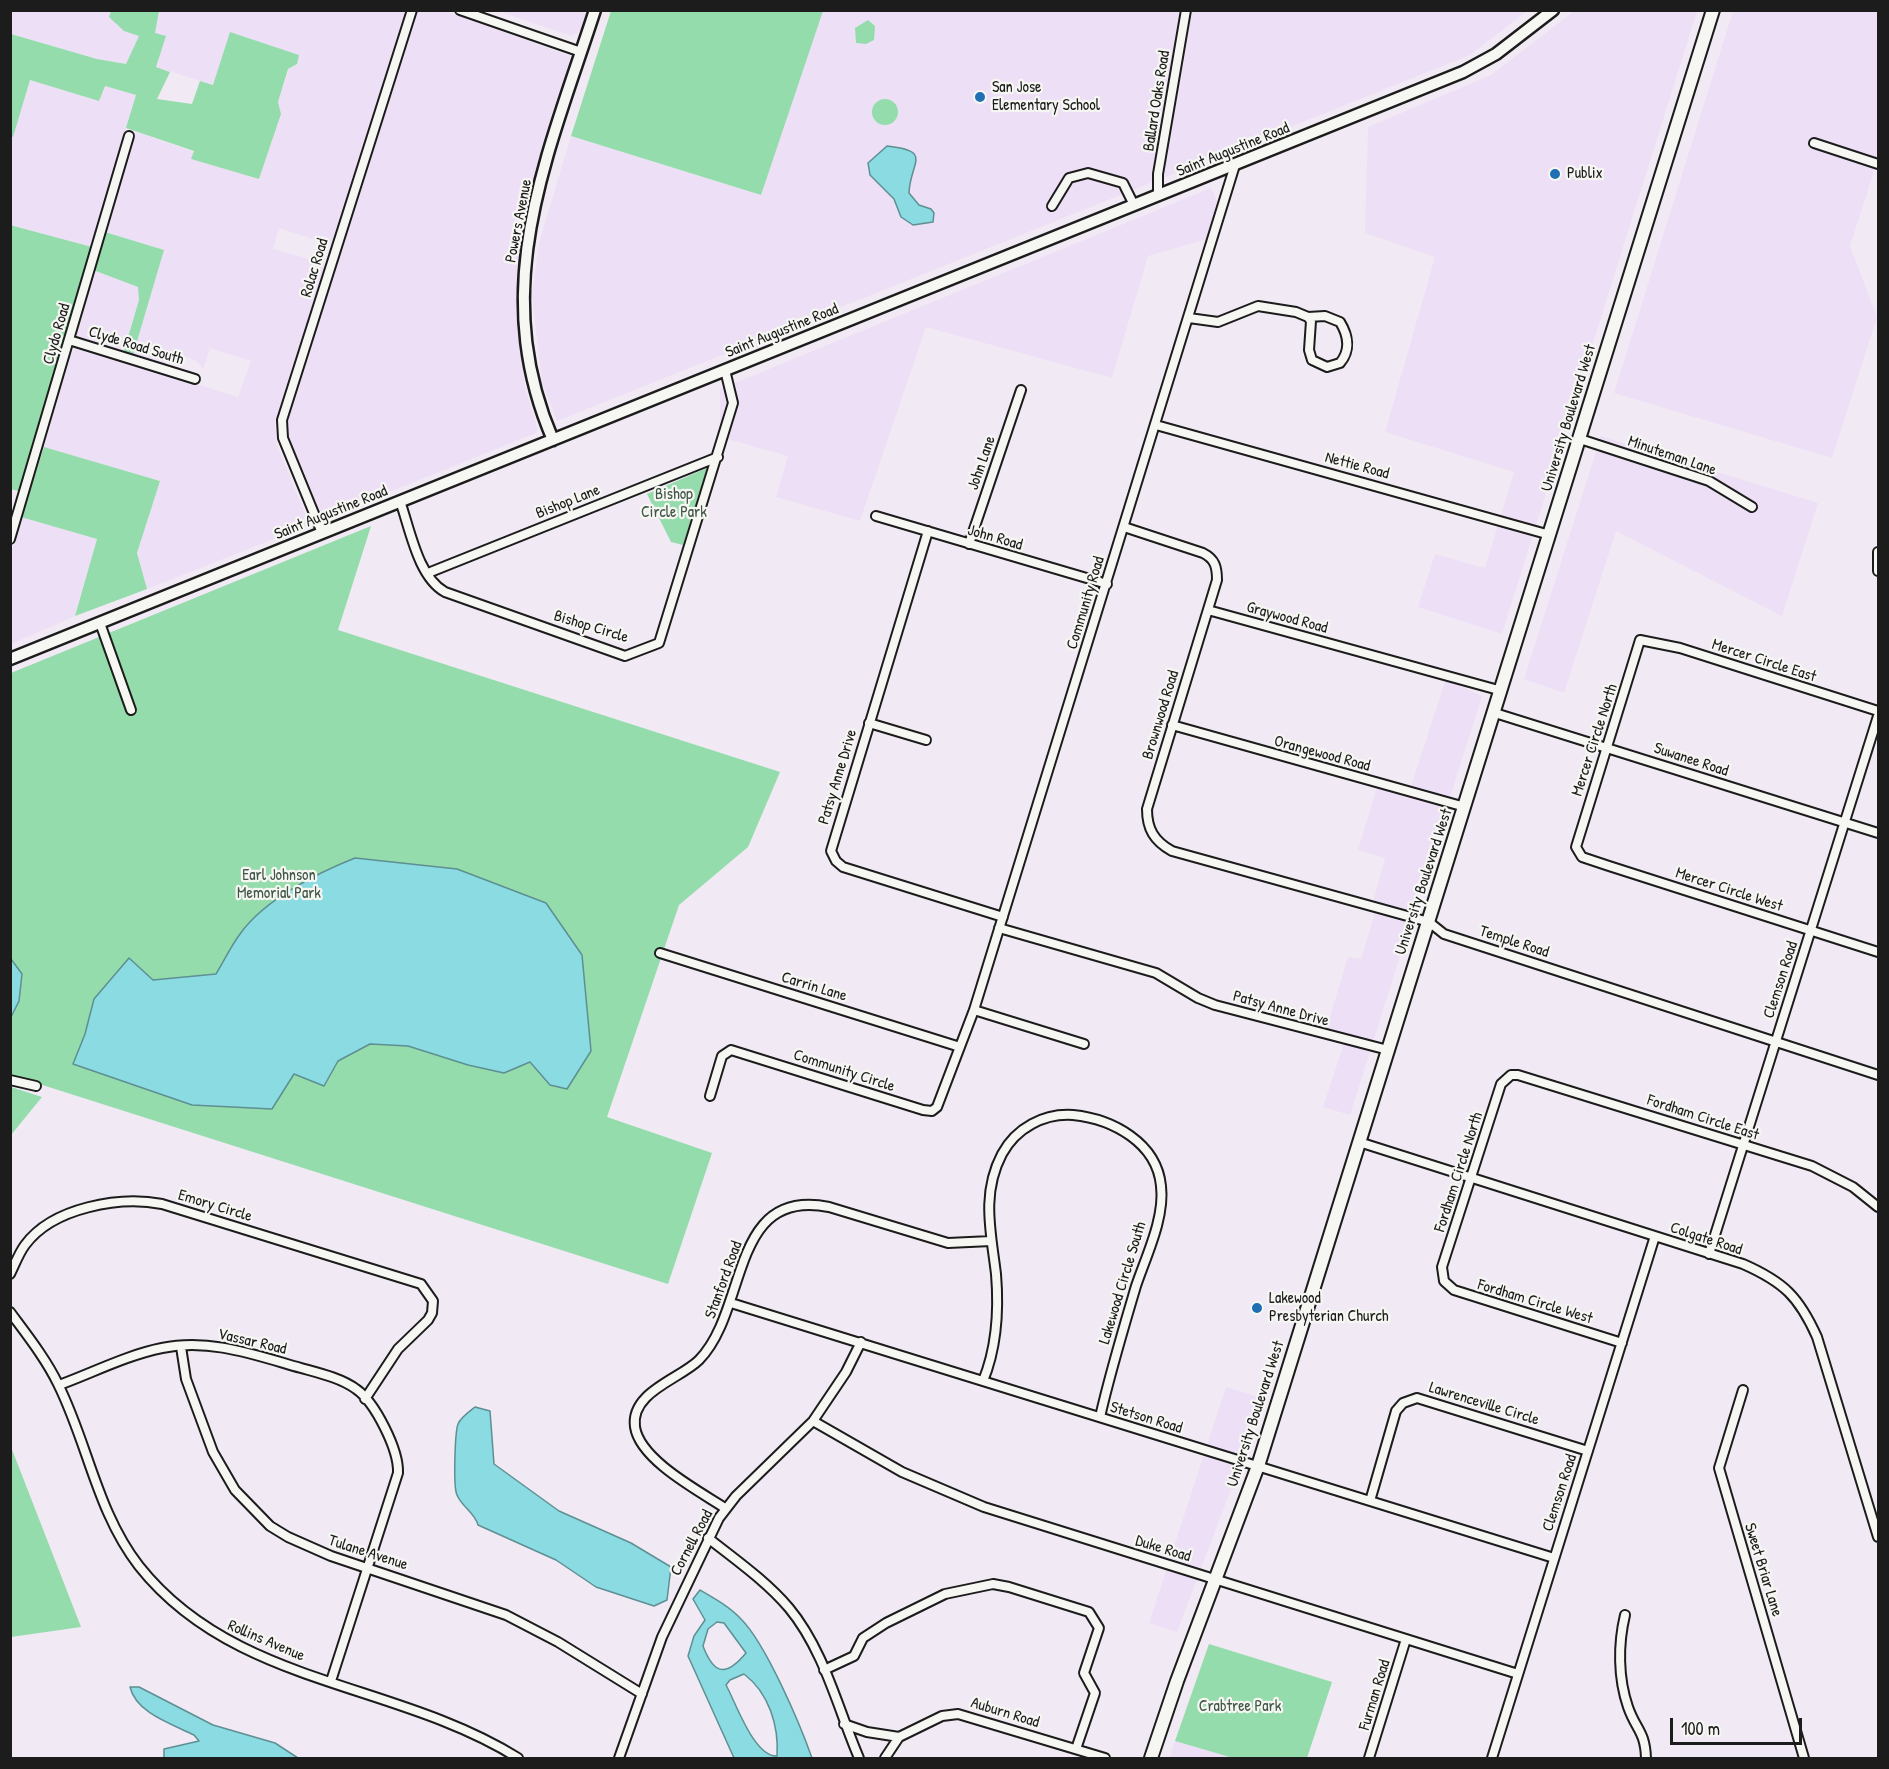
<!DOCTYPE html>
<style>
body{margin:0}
#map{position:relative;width:1889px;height:1769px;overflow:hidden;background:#f1e9f4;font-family:"Patrick Hand",sans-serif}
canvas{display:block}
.frame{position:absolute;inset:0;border:12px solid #1c1c1c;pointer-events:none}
.scale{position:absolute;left:1670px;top:1718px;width:132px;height:27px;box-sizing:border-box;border:3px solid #1c1c1c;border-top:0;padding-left:8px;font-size:18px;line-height:21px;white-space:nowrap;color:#1c1c1c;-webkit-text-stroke:4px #f6f6f2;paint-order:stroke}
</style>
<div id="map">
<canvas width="1889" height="1769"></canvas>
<div class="frame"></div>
<div class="scale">100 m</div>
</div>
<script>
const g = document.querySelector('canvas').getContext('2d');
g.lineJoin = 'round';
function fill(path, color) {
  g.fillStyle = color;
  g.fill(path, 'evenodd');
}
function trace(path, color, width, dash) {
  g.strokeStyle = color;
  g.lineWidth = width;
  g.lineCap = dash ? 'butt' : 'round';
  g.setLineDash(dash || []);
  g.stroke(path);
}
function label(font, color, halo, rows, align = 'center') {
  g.font = font + ' "Patrick Hand",sans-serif';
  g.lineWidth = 4.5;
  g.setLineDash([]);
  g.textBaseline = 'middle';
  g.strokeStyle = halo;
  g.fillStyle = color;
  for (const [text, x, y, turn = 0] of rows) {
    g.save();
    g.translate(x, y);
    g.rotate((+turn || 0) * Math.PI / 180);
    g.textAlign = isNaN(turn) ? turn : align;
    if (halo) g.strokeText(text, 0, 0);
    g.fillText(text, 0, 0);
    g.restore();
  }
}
const built = new Path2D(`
 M10,11h101l-1,6 29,19 -13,28 -28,-5 -87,-25z
 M159,11h248l-75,234 -53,-17 -6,21 53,15 -51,159 2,22 31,76 -1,5 -160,63 -10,-36 23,-72 -116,-34 26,-93 7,-7 161,50 13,-36 -41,-13 -7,21 -6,-8 -10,-4 -23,6 -31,-8 31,-105 -59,-18 28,-101 61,21 -3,7 68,20 22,-64 -3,-13 11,-33 8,-5 -84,21 -57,-18 9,-30 -10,-3z
 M418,11h27l125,45 1,12 -46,156 -7,47 1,60 6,56 12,40 -1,6 -211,85 -13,-19 -21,-50 -5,-21 11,-44z
 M498,11h90l-6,19 -11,6z
 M823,11h704l-57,44 -913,366 -15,-38 -10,-88 7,-52 32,-107 189,59z
 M1574,11h123l-195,623 -84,-27 17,-53 50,14 29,-96 -129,-40 50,-175 -70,-24 3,-106 123,-52z
 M1733,11h145v148l-28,87 27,71 -45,141 -218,-65z
 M30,80l69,21 6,-15 31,9 -44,152 -81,-22 -1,-89h3z
 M1211,188l6,13 -9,38 -60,17 -36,122 -186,-51 -66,194 -84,-24 12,-41 -68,-19v-48z
 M93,270l45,17 1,13 -15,51 -47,-14v-8z
 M1601,436l217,67 -36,113 -166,-85 -52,162 -40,-14z
 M21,517l76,22 -22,77 -64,28v-90z
 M1446,679l36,17 -132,419 -27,-8 24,-73 -20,-7 21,-70 13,2 13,-43v-17l11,-41 -27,-8 22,-73 31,9z
 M1226,1387l35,11 -23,73 -61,161 -28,-9z
 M1175,1741l58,17h-63z`);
const green = new Path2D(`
 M111,11h48l-4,22 11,3 -10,31 14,5 -13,27 35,5 8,-23 13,4 17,-53 69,23 -2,9 -9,5 -10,33 3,12 -22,65 -68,-20 3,-8 -68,-23 10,-33 -31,-9 -6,15 -69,-21 -17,57 -2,-1v-102l86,25 29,5 13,-28 -15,-5 -15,-14z
 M611,11h212l-62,184 -190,-59z
 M868,20l7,6 -1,14 -8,4 -10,-1 -1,-15z
 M872 112a13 13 0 1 1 26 0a13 13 0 1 1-26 0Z
 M10,225l82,22 -49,174 -24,70 -9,-2z
 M105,232l59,18 -31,105 -9,-4 15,-51 -1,-13 -45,-17z
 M44,447l116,34 -23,72 10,36 -72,27 22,-77 -76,-22z
 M707,468l-24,77 -12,-3 -24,-48z
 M371,526l-33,104 442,142 -32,75 -69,58 -72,212 105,36 -44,131 -657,-209v-402z
 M11,1087l31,10 -31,38 -1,-48z
 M11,1447l70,180 -70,10z
 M1209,1644l123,38 -25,76h-74l-58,-17z`);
const water = new Path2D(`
 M887,146c47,5 23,16 22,47l10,12 12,4 3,4 -1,9 -20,3 -12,-8 -7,-18 -24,-24 -2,-12z
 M355,858l102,11 89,34 36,52 9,96 -24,38 -17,-4 -20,-23 -26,11 -36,-8 -60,-19 -38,-2 -32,17 -14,25 -30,-12 -22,35 -80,-4 -119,-41 12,-30 9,-35 35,-41 24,22 63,-6c8,-13 15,-28 24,-40 24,-34 77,-61 115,-76z
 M11,959l11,15 -3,27 -8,16z
 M475,1407l15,4 4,53 65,47 72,32 40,24 -4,33 -13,6 -58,-19 -40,-27 -78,-35c-3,-12 -16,-18 -21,-30 -4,-8 -2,-63 1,-71 2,-6 12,-13 17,-17z
 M700,1590c14,8 30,17 41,29 25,25 59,105 71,139h-78l-46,-102 6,-20 11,-16 -12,-21zM717,1622l7,1 22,30c-20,24 -32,22 -43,-7l5,-17zM744,1674c25,19 35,52 33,82 -23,1 -41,-53 -51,-71l4,-5z
 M130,1687h9l74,38 62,18 23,15h-134v-9l35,-8 -5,-6c-22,-11 -58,-22 -64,-48z`);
const street = new Path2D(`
 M460,10l121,42
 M1814,143l64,21
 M1158,196v-22l28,-164
 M1052,206l17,-28 19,-5 35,10 11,22
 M1189,318l29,4 40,-16 38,6 12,5 3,4 -2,29 3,10 15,7 13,-4c11,-13 8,-28 0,-41l-15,-6 -17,1
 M69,340l126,39
 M1156,425l394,110
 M1580,439l129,42 43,26
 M400,501c10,28 18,76 45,91l180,64 34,-13 74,-240 -8,-33
 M876,516l231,68
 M1124,527l79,26c12,6 14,14 14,27l-70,229c0,20 7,32 25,42l257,71 15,12 434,141
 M928,531l-97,320 5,10 7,6 160,50
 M322,533l-39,-95 -1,-18 130,-410
 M10,539l119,-403
 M969,544l52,-154
 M1878,552v19
 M428,573l290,-116
 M1208,610l294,81
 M100,623l31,87
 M1878,711l-198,-63 -40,-8 -64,207 6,10 27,9 269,86
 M1495,713l383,120
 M869,723l57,17
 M1172,725l293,82
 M999,928l157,45 42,25 17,7 173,45
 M660,953l300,94
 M974,1010l110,34
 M10,1080l26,6
 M710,1096l12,-40 9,-6 192,60 9,1 5,-4 37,-97 261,-845
 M1359,1142l384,122c41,18 56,33 74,73l61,200
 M1709,1254l169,-538
 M10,1274c5,-10 9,-21 15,-29 28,-38 95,-49 137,-41l259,80 12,17 -1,12 -4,7 -30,29 -33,50
 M731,1303l823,255
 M10,1312c17,23 36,47 48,72 30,60 39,128 81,182 95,120 256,115 379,192
 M1622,1343l-168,-53 -10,-9 -2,-14 59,-183 10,-9h7l294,91 41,21 25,20
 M181,1347l5,32 27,73 22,38 35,36 18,11 43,19 175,59 52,27 84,52
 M983,1381c14,-34 16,-71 13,-107 -5,-42 -15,-80 6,-120 14,-26 42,-41 71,-39 40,4 84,28 88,71 4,32 -15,70 -25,100 -13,44 -26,87 -36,131
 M59,1385c33,-12 68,-30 103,-37 48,-10 93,7 139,20 18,5 40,10 55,21 19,13 43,61 42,84l-67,208
 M1743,1390l-24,78 85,290
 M813,1421l89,51 82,35 534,167
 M1370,1501l26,-90 7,-8 14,-5 171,53
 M725,1508c-26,-17 -85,-48 -90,-81 -5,-35 45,-48 64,-67 50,-51 30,-173 130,-153l119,36 43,-2
 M708,1538c28,22 58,43 81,70 35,42 49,101 70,150
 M1625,1615c-7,29 -7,63 3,92 8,23 17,24 18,51
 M824,1670l30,-14 9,-18 23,-15 59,-29 48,-10 16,3 80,25 10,16 -15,45 11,20 -19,56
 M844,1724l23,8 32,5
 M619,1758l43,-121 57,-119 17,-22 77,-75 33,-49 15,-30
 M885,1758l14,-21 43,-21 16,-2 147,44
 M1369,1758l37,-119
 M1492,1758l163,-522`);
const secondary = new Path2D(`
 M553,440c-66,-153 -6,-282 42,-430
 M10,659l1453,-587 33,-18 57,-44`);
const primary = new Path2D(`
 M1151,1758l26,-77 81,-215 455,-1456`);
const markers = [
 [980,97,6,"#1f6fb2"],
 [1555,174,6,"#1f6fb2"],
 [1257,1308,6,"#1f6fb2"]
];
const poiNames = [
 ["San Jose",992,88],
 ["Elementary School",992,106],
 ["Publix",1567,174],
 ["Lakewood",1269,1299],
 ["Presbyterian Church",1269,1317]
];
const streetNames = [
 ["Ballard Oaks Road",1157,101,-81],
 ["Saint Augustine Road",1233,150,-22],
 ["Powers Avenue",519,221,-79],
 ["Rolac Road",315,268,-73],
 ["Saint Augustine Road",782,331,-22],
 ["Clydo Road",57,334,-74],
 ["Clyde Road South",136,346,17],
 ["University Boulevard West",1569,418,-73],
 ["Minuteman Lane",1672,456,19],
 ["John Lane",982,463,-71],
 ["Nettie Road",1357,466,15],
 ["Bishop Lane",568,502,-22],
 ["Saint Augustine Road",331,513,-22],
 ["John Road",995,538,16],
 ["Community Road",1086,603,-73],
 ["Graywood Road",1287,618,15],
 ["Bishop Circle",591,627,17],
 ["Mercer Circle East",1764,661,18],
 ["Brownwood Road",1161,715,-73],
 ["Mercer Circle North",1595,740,-72],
 ["Orangewood Road",1322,754,15],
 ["Suwanee Road",1691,760,18],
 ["Patsy Anne Drive",838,777,-73],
 ["University Boulevard West",1424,882,-72],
 ["Mercer Circle West",1729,890,18],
 ["Temple Road",1514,942,18],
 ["Clemson Road",1781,980,-72],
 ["Carrin Lane",814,987,17],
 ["Patsy Anne Drive",1281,1009,15],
 ["Community Circle",844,1071,18],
 ["Fordham Circle East",1703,1118,18],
 ["Fordham Circle North",1459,1172,-72],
 ["Emory Circle",215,1206,17],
 ["Colgate Road",1706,1239,18],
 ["Stanford Road",724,1280,-70],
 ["Lakewood Circle South",1123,1283,-73],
 ["Fordham Circle West",1535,1302,17],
 ["Vassar Road",252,1342,13],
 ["Lawrenceville Circle",1484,1404,17],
 ["University Boulevard West",1256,1414,-72],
 ["Stetson Road",1146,1418,17],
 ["Clemson Road",1560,1493,-72],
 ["Cornell Road",692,1543,-62],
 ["Duke Road",1163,1549,17],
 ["Tulane Avenue",368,1553,18],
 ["Sweet Briar Lane",1763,1570,73],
 ["Rollins Avenue",266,1641,23],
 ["Furman Road",1375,1695,-73],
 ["Auburn Road",1005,1713,17]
];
const parkNames = [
 ["Bishop",674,495],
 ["Circle Park",674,513],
 ["Earl Johnson",279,876],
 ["Memorial Park",279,894],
 ["Crabtree Park",1240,1707]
];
fill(built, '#ede0f6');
fill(green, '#94dcab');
fill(water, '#8adbe2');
trace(water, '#5e8f93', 1.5);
trace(street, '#1c1c1c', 12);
trace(secondary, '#1c1c1c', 15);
trace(primary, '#1c1c1c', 16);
trace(street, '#f6f6f2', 8);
trace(secondary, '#f6f6f2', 10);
trace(primary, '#f6f6f2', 12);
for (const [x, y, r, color] of markers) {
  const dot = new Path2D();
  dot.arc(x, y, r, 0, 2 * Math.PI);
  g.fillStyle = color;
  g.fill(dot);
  trace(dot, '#f6f6f2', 2);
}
label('16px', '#1c1c1c', '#f6f6f2', poiNames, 'left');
label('16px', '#1c1c1c', '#f6f6f2', streetNames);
label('16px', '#405647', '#f6f6f2', parkNames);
</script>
